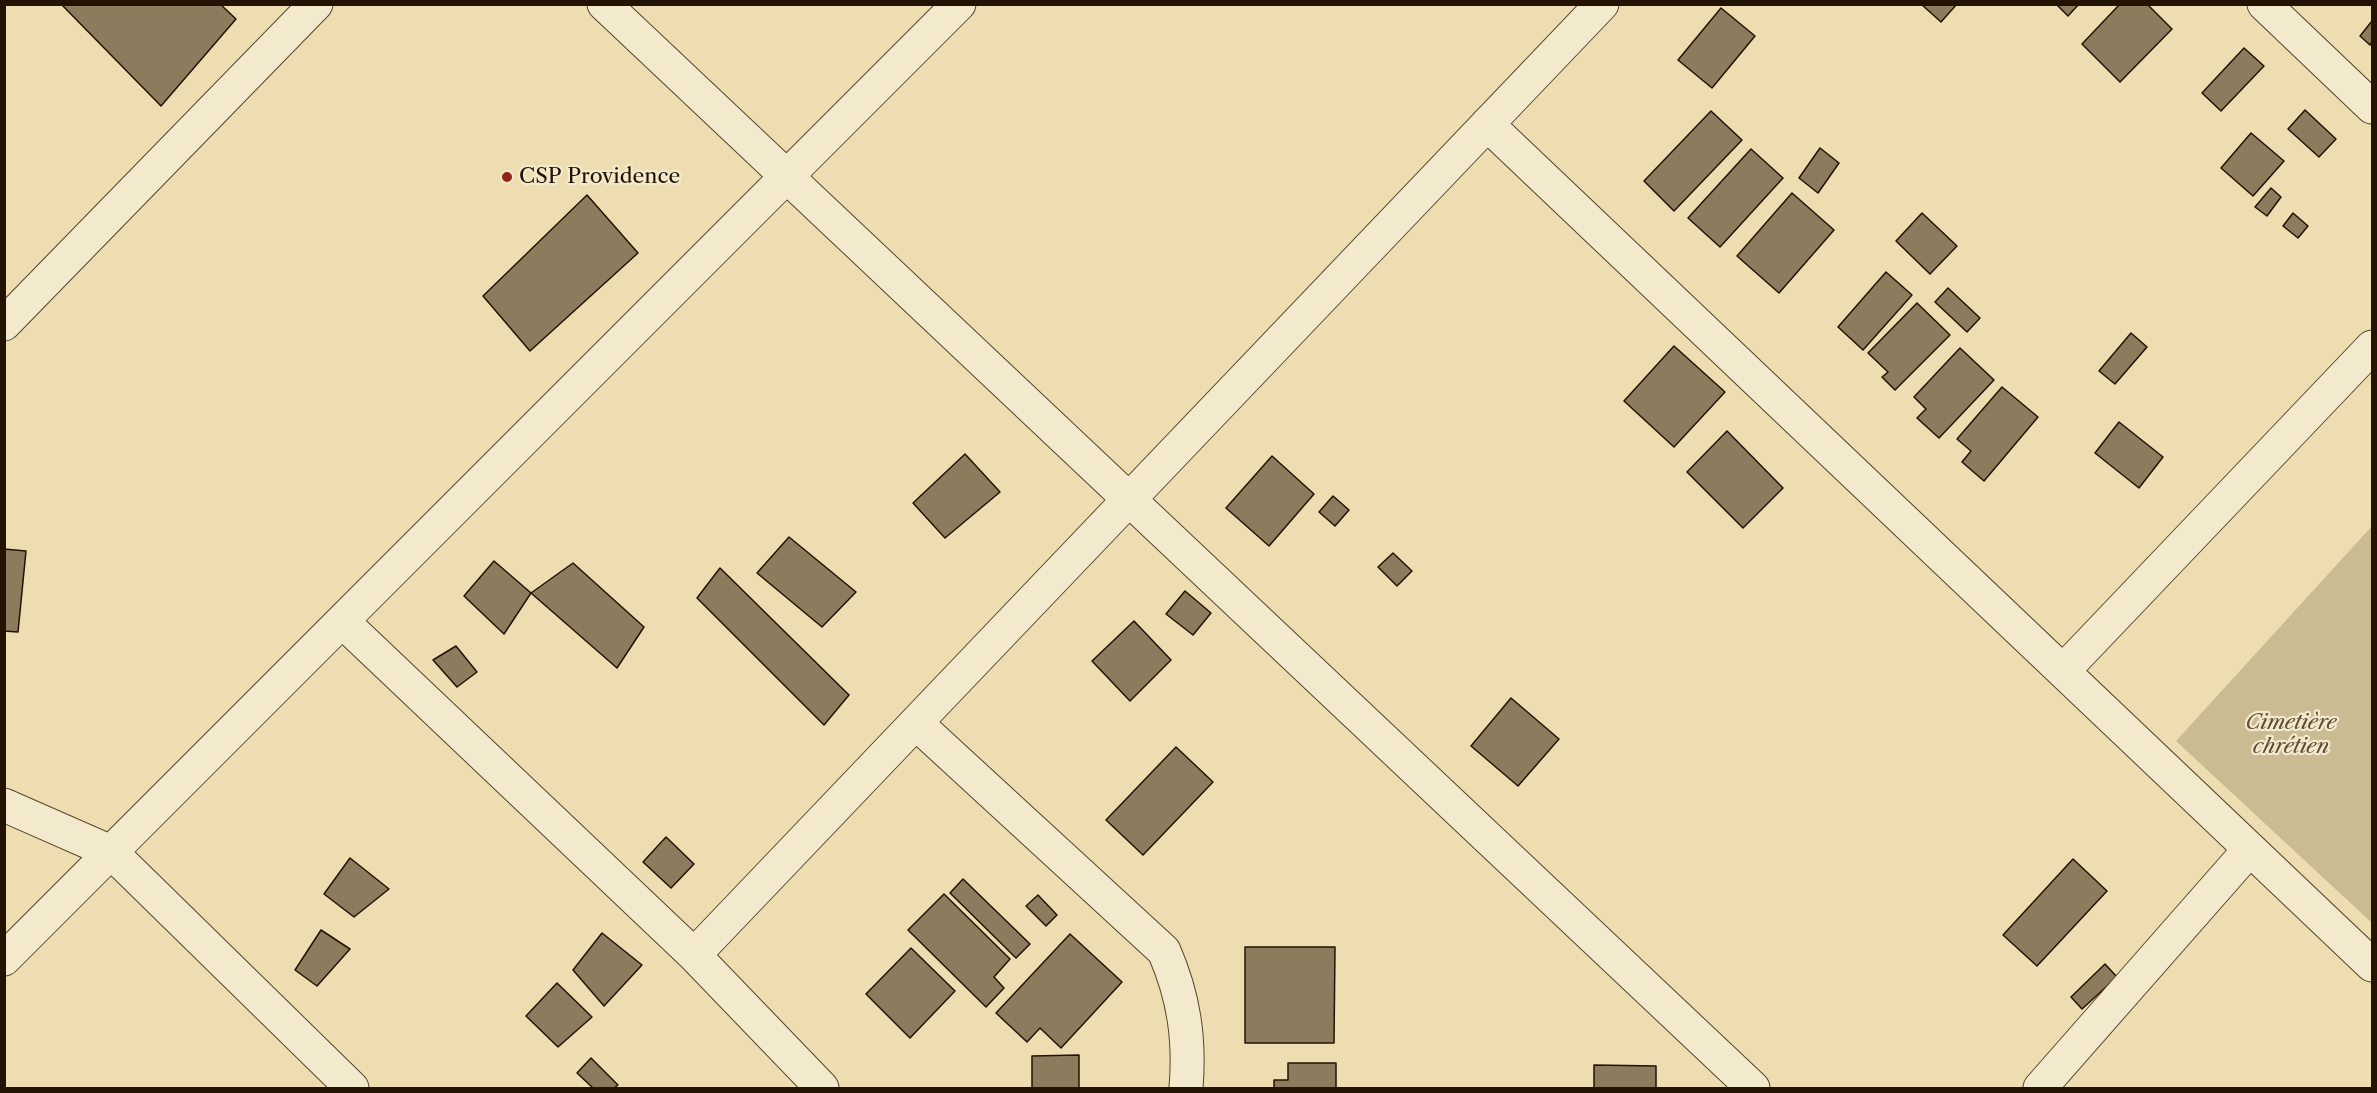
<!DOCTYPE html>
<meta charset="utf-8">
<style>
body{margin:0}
#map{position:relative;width:2377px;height:1093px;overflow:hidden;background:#edddb0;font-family:"Libre Caslon Text",serif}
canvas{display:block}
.frame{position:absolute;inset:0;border:6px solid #221303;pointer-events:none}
</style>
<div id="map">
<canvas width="2377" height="1093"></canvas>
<div class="frame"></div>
</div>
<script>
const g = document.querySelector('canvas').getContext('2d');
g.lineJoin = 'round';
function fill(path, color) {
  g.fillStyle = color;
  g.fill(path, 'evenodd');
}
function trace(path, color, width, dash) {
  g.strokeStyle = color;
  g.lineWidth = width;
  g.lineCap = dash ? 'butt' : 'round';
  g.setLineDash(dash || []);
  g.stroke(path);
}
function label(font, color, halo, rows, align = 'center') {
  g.font = font + ' "Libre Caslon Text",serif';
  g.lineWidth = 4.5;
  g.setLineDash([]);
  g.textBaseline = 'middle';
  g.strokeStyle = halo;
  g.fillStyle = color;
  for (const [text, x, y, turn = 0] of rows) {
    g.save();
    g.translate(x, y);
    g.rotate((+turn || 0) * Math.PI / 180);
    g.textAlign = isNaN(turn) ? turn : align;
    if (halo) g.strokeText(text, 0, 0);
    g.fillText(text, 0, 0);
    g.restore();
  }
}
const green = new Path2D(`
 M2372,526v397l-196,-182z`);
const building = new Path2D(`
 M61,4h159l16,15 -75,87z
 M1921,4h36l-16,18z
 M2056,4h23l-11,12z
 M2120,4h27l25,25 -52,53 -38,-38z
 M1721,8l34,28 -43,52 -34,-28z
 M2372,21v21l-2,3 -10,-9z
 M2244,48l20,18 -43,45 -19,-18z
 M2305,110l31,29 -17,18 -31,-28z
 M1711,111l31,29 -68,71 -30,-30z
 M2251,133l33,28 -31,35 -32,-28z
 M1820,148l19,15 -21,30 -19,-15z
 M1751,149l32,29 -63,69 -32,-29z
 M2271,188l10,9 -14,19 -12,-9z
 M1792,193l42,37 -55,63 -42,-37z
 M587,195l51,58 -108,98 -47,-55z
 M1922,213l35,33 -27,28 -34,-33z
 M2293,213l15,13 -10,12 -15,-12z
 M1886,272l26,23 -49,55 -25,-23z
 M1948,288l32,30 -13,14 -32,-30z
 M1917,303l33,32 -55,55 -13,-13 6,-5 -20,-19z
 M2131,333l16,14 -32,37 -16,-13z
 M1674,346l51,46 -51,55 -50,-46z
 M1960,348l34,32 -55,58 -22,-20 9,-9 -12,-12z
 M2002,387l36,30 -54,64 -22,-19 9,-11 -14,-12z
 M2119,422l44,35 -24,31 -44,-35z
 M1727,431l56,57 -40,40 -56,-56z
 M965,454l35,38 -55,46 -32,-35z
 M1272,456l42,38 -45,52 -43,-38z
 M1333,496l16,14 -14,16 -16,-14z
 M789,537l67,55 -34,35 -65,-54z
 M4,549l22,2 -8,81 -14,-1z
 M1393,553l19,18 -15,15 -19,-19z
 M494,561l37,32 -27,41 -40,-38z
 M573,563l71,64 -27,41 -86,-75z
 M720,568l129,127 -25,30 -127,-127z
 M1185,591l26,22 -18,22 -27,-21z
 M1134,621l37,39 -41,41 -38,-40z
 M456,646l21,26 -20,15 -24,-27z
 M1511,698l48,41 -41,47 -47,-40z
 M1176,747l37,35 -70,73 -37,-35z
 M666,837l28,27 -23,24 -28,-26z
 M350,858l39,31 -35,28 -30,-23z
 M2073,859l34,32 -70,75 -34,-31z
 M963,879l67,65 -14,14 -66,-65z
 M944,894l66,65 -16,18 10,11 -18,19 -78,-77z
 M1038,895l19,20 -11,11 -20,-20z
 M321,930l29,19 -33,37 -22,-16z
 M602,933l40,32 -38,41 -31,-36z
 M1070,934l52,48 -61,66 -21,-20 -13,14 -31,-29z
 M1245,947h90l-1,96h-89z
 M911,948l44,43 -45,47 -44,-44z
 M2105,964l12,13 -35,32 -11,-12z
 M557,983l35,34 -34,30 -32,-31z
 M1079,1055v33h-47v-32z
 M591,1058l27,27 -4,3h-21l-16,-15z
 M1288,1063h48v25h-62v-8h14z
 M1594,1065l62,1v22h-62z`);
const minor = new Path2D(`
 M604,4l1149,1084
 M2264,4l108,103
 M1487,124l885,841
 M4,324l312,-320
 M342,621l352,334 128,133
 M2063,671l309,-324
 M916,723l248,228c20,46 26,88 22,137
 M4,805l107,47 241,236
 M694,955l908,-951
 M4,959l955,-955
 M2040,1088l210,-239`);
const markers = [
 [507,177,6,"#8f2418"]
];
const poiNames = [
 ["CSP Providence",519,177]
];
const parkNames = [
 ["Cimetière",2291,723],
 ["chrétien",2291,747]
];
fill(green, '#cabb93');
fill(building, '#8c7c5d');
trace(building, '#221303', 1.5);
trace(minor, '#55462e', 35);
trace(minor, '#f3e9cc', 33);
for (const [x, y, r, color] of markers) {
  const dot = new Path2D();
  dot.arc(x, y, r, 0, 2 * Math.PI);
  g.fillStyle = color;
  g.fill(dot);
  trace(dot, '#f3e9cc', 2);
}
label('21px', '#221303', '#f3e9cc', poiNames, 'left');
label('italic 21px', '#5d4e35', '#f3e9cc', parkNames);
</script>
